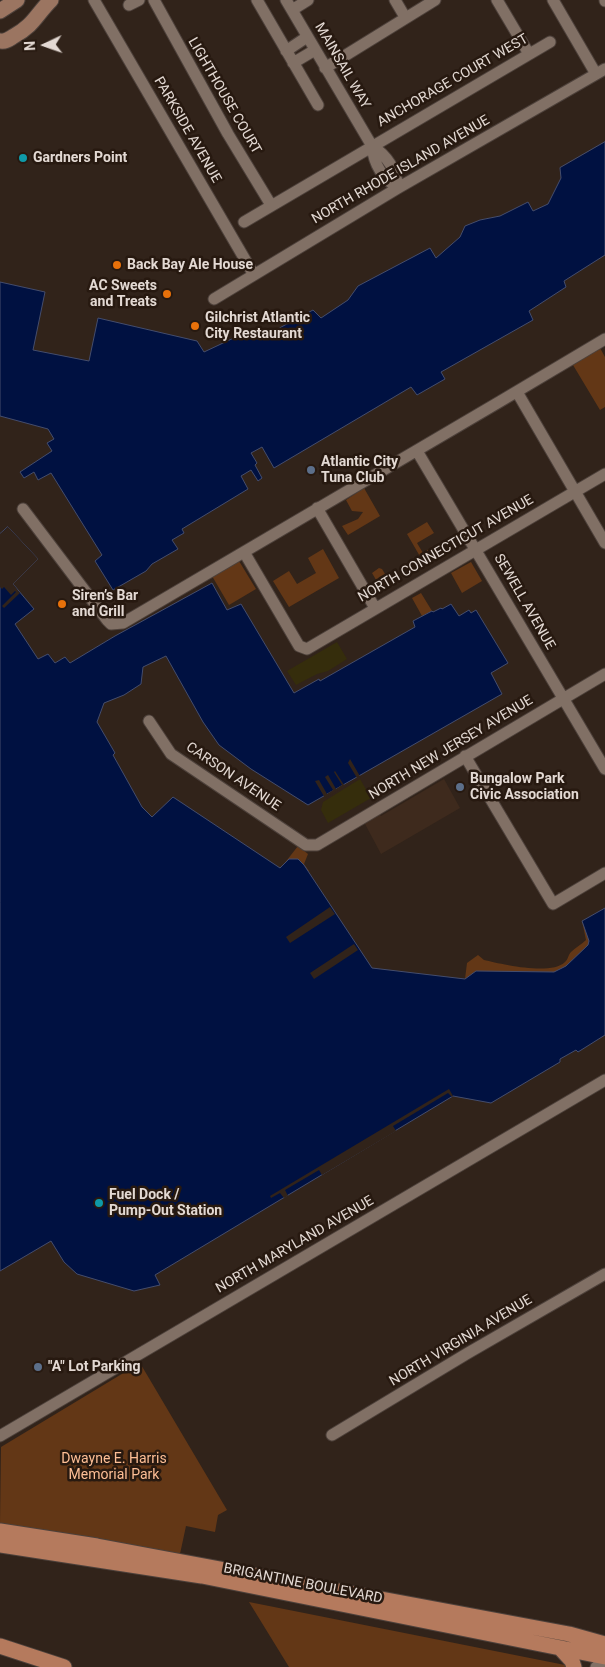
<!DOCTYPE html>
<meta charset="utf-8">
<style>
body{margin:0}
#map{position:relative;width:605px;height:1667px;overflow:hidden;background:#31231a;font-family:Roboto,sans-serif}
canvas{display:block}
.north{position:absolute;left:20px;top:20px;width:50px;height:50px;-webkit-text-stroke:4px #271910;paint-order:stroke;rotate:267deg;font-size:14px;font-weight:700;line-height:20px;text-align:center;color:#e3d9d3}
.north::after{content:'';display:block;margin:auto;width:18px;height:22px;background:#e3d9d3;clip-path:polygon(50% 0,100% 100%,50% 72%,0 100%)}
</style>
<div id="map">
<canvas width="605" height="1667"></canvas>
<div class="north">N</div>
</div>
<script>
const g = document.querySelector('canvas').getContext('2d');
g.lineJoin = 'round';
function fill(path, color) {
  g.fillStyle = color;
  g.fill(path, 'evenodd');
}
function trace(path, color, width, dash) {
  g.strokeStyle = color;
  g.lineWidth = width;
  g.lineCap = dash ? 'butt' : 'round';
  g.setLineDash(dash || []);
  g.stroke(path);
}
function label(font, color, halo, rows, align = 'center') {
  g.font = font + ' Roboto,sans-serif';
  g.lineWidth = 5;
  g.setLineDash([]);
  g.textBaseline = 'middle';
  g.strokeStyle = halo;
  g.fillStyle = color;
  for (const [text, x, y, turn = 0] of rows) {
    g.save();
    g.translate(x, y);
    g.rotate((+turn || 0) * Math.PI / 180);
    g.textAlign = isNaN(turn) ? turn : align;
    if (halo) g.strokeText(text, 0, 0);
    g.fillText(text, 0, 0);
    g.restore();
  }
}
const built = new Path2D(`
 M444,779l16,29 -79,46 -17,-32 15,-8 2,2z`);
const green = new Path2D(`
 M600,348l5,9v50l-5,3 -27,-45z
 M364,488l16,28 -32,19 -6,-9 16,-7 5,-7 -11,-1 -6,-11z
 M427,522l7,11 -17,10 6,10 9,-6 2,3 7,-3 4,6 -20,12 -18,-31z
 M323,549l16,29 -50,29 -16,-26 16,-10 8,13 19,-11 -8,-15z
 M239,561l17,28 -27,16 -17,-29z
 M471,562l11,19 -20,12 -11,-20z
 M379,568l3,1 3,5h2l6,10 -11,6 -10,-17z
 M421,593l11,18 -10,5 -10,-18z
 M298,846l10,8 -4,10 5,7 -29,-2z
 M598,912l3,9 -25,56 -111,2 2,-16 11,-8 6,5c17,4 67,16 81,2 3,-2 3,-7 6,-10 4,-4 11,-8 15,-12l-4,-19z
 M140,1363l87,147 -9,5 -3,17 -29,-6 -6,28 -180,-31 1,-76z
 M249,1602l326,65h-286z`);
const sand = new Path2D(`
 M337,642l10,17 -19,12 -11,3 -21,11 -9,-14z
 M360,779l11,19 -43,25 -7,-13 2,-8z`);
const water = new Path2D(`
 M605,142v113l-41,26 2,6 -37,24 4,9 -92,52 4,7 -28,16 -6,-8 -137,81 -12,-21 -11,6 6,10 -2,2 7,13 -4,3 -7,-11 -10,6 7,13 -66,40 2,4 -12,7 6,9 -26,15 -6,7 -33,19 -18,-29 7,-6 -51,-82 -13,7 -4,-8 -10,6 -4,-6 32,-21 -5,-8 7,-4 -6,-10 -48,-13v-134l45,10 -12,58 56,11 9,-43 99,23 7,11 34,-16 21,3 54,-29 8,8 27,-18 10,-14 72,-38 6,10 24,-21 5,-11 15,-6 20,-4 28,-14 5,9 15,-7 13,-26 -1,-10z
 M8,527l30,32 -25,25 21,25 -19,15 23,35 10,-5 7,9 10,-6 5,6 45,-27 97,-53 15,27 14,-6 53,89 25,-14 1,2 95,-54 -2,-6 19,-10 1,1 8,-4 1,1 9,-5 8,12 10,-6 2,3 5,-3 32,53 -17,10 11,21 -194,111 -57,-36 -32,-24 -16,-23 -37,-66 -23,11 -2,17 -17,11 -20,8 -7,19 18,31 -2,2 29,52 10,10 21,-20 107,71 9,-9h9l6,6 68,103 93,11 11,-8 78,1 12,-6 22,-21 1,-4 -7,-20 23,-13v127l-27,17 -2,-2 -16,9v3l-69,41 -38,-7 -298,179 5,10 -26,6 -57,-17 -13,-12 -13,-21 -51,30v-737z`);
const pier = new Path2D(`
 M8,527l30,32 -25,25 7,9 -16,15 -2,-2 14,-14 -1,-1 -4,4 -7,-8 -2,2 -2,-2v-53z
 M350,759l11,19 -36,20 -10,-17 4,-1 8,14 6,-4 -8,-13 3,-2 8,14 6,-4 -8,-13 1,-1 9,14 13,-7 -9,-15z
 M330,907l5,7 -45,29 -4,-6z
 M354,944l4,6 -44,29 -4,-6z
 M449,1089l4,7 -1,1 -4,-4 -55,33 3,5 -74,44 -3,-5 -34,20 3,6 -4,2 -4,-5 -9,5 -1,-2z`);
const street = new Path2D(`
 M94,0l160,275
 M154,0l74,134 43,71
 M257,0l61,105
 M286,0l86,146c2,19 10,32 26,42
 M395,0l10,17
 M497,0l32,54
 M553,0l43,74
 M605,0v1
 M129,5l10,-5
 M292,10l16,-10
 M286,51l21,-14
 M293,63l22,-13
 M325,68l110,-68
 M372,146c16,10 24,24 26,42
 M244,222l306,-180
 M214,299l184,-111 207,-119
 M517,392l88,151
 M417,451l188,318
 M317,508l58,100
 M23,509l84,111 4,4 12,-1c160,-95 322,-188 482,-284
 M244,552l55,94 8,3 298,-175
 M149,721l22,33 135,91h11l288,-171
 M465,756l88,148 52,-31
 M332,1435l136,-82 137,-79
 M0,1436l605,-356
 M596,1667l9,-6`);
const secondary = new Path2D(`
 M0,11l17,-11
 M0,41c6,1 9,-2 14,-5 20,-11 22,-21 37,-36`);
const primary = new Path2D(`
 M0,1531l97,15 472,88 36,10
 M0,1545l202,31 403,81
 M0,1646l64,21
 M560,1648l12,13 2,6`);
const markers = [
 [23,158,5,"#0f9aa8"],
 [117,265,5,"#e8710a"],
 [167,294,5,"#e8710a"],
 [195,326,5,"#e8710a"],
 [311,470,5,"#5c6f8a"],
 [62,604,5,"#e8710a"],
 [460,787,5,"#5c6f8a"],
 [99,1203,5,"#0f9aa8"],
 [38,1367,5,"#5c6f8a"]
];
const streetNames = [
 ["MAINSAIL WAY",342,66,60],
 ["ANCHORAGE COURT WEST",453,81,-30],
 ["LIGHTHOUSE COURT",224,96,60],
 ["PARKSIDE AVENUE",187,130,60],
 ["NORTH RHODE ISLAND AVENUE",401,170,-30],
 ["NORTH CONNECTICUT AVENUE",446,549,-30],
 ["SEWELL AVENUE",524,602,60],
 ["NORTH NEW JERSEY AVENUE",451,748,-31],
 ["CARSON AVENUE",233,777,34],
 ["NORTH MARYLAND AVENUE",295,1245,-30],
 ["NORTH VIRGINIA AVENUE",461,1341,-31],
 ["BRIGANTINE BOULEVARD",303,1584,11]
];
const poiNames = [
 ["Gardners Point",33,158],
 ["Back Bay Ale House",127,265],
 ["AC Sweets",157,286,"right"],
 ["and Treats",157,302,"right"],
 ["Gilchrist Atlantic",205,318],
 ["City Restaurant",205,334],
 ["Atlantic City",321,462],
 ["Tuna Club",321,478],
 ["Siren’s Bar",72,596],
 ["and Grill",72,612],
 ["Bungalow Park",470,779],
 ["Civic Association",470,795],
 ["Fuel Dock /",109,1195],
 ["Pump-Out Station",109,1211],
 ["\"A\" Lot Parking",48,1367]
];
const parkNames = [
 ["Dwayne E. Harris",114,1459],
 ["Memorial Park",114,1475]
];
fill(built, '#3e2a1d');
fill(green, '#633716');
fill(sand, '#352d0c');
fill(water, '#001141');
trace(water, '#444d6d', 1);
fill(pier, '#31231a');
trace(street, '#4d413b', 13);
trace(secondary, '#4d413b', 17);
trace(primary, '#4d413b', 17);
trace(street, '#817065', 11);
trace(secondary, '#9b7561', 15);
trace(primary, '#b57a5d', 15);
for (const [x, y, r, color] of markers) {
  const dot = new Path2D();
  dot.arc(x, y, r, 0, 2 * Math.PI);
  g.fillStyle = color;
  g.fill(dot);
  trace(dot, '#271910', 2);
}
label('14px', '#e3d9d3', '#271910', streetNames);
label('bold 14px', '#e3d9d3', '#271910', poiNames, 'left');
label('14px', '#fdbe95', '#271910', parkNames);
</script>
